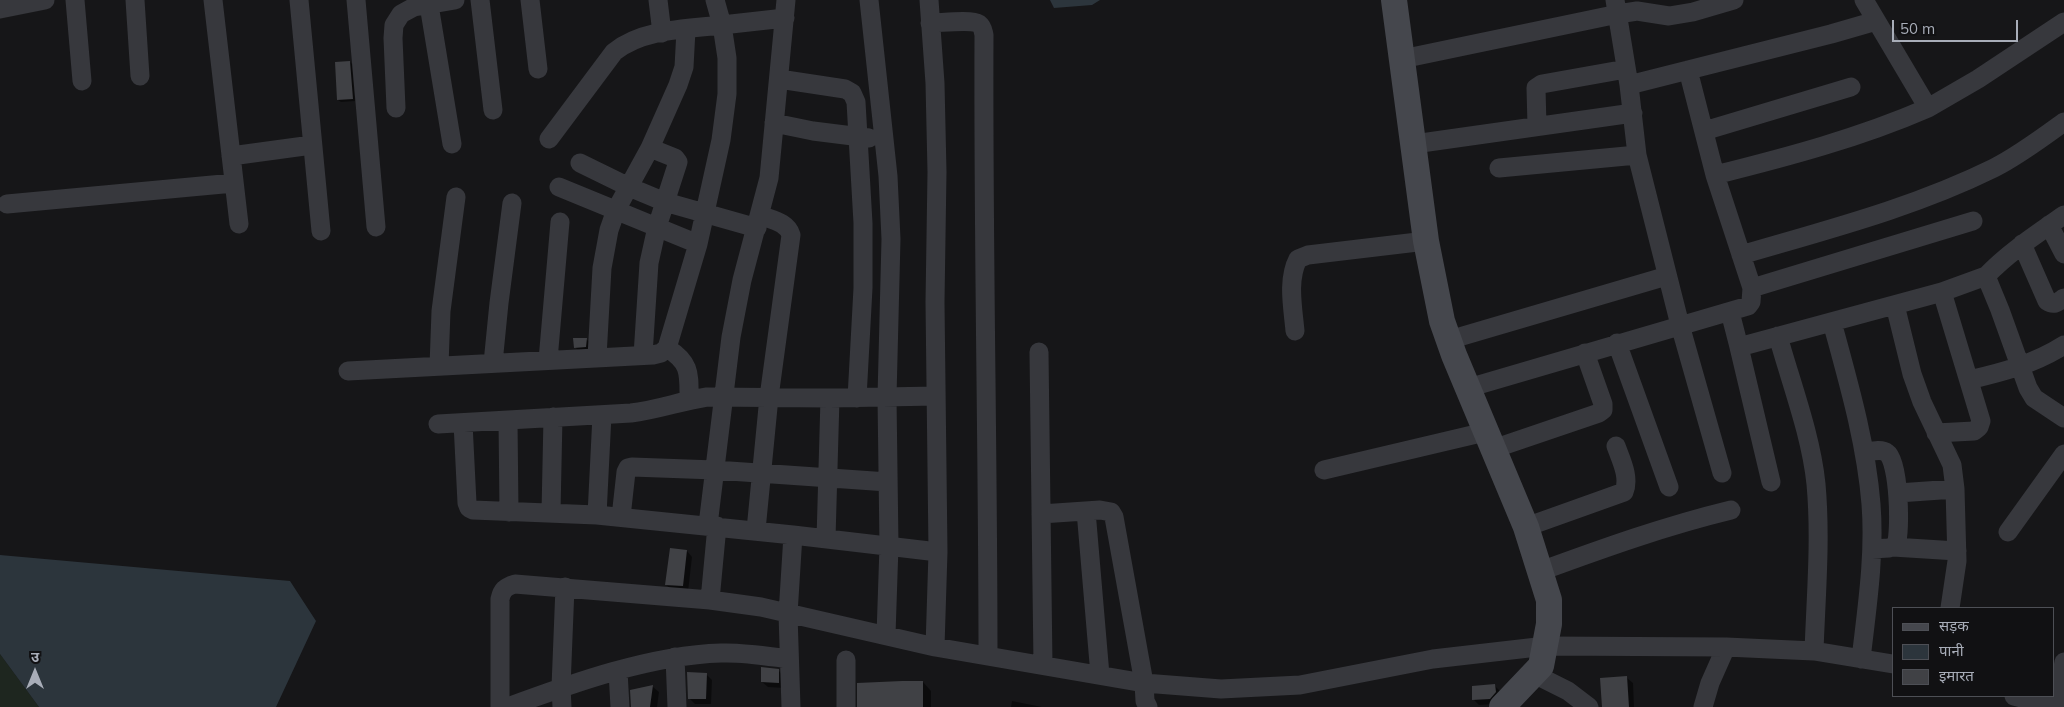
<!DOCTYPE html>
<meta charset="utf-8">
<style>
body{margin:0}
#map{position:relative;width:2064px;height:707px;overflow:hidden;background:#161618;font-family:Mulish,"Noto Sans Devanagari",sans-serif}
canvas{display:block}
.legend{position:absolute;left:1892px;top:607px;width:162px;height:90px;box-sizing:border-box;background:#111113;border:1px solid #4d4f55;margin:0;padding:6px 9px;list-style:none;font-size:15px;color:#a8adb8}
.legend li{display:flex;align-items:center;gap:10px;height:25px}
.legend b{width:25px;border:1px solid #4d4f55}
.north{position:absolute;left:10px;top:647px;width:50px;height:50px;-webkit-text-stroke:4px #111113;paint-order:stroke;rotate:0deg;font-size:14px;font-weight:700;line-height:20px;text-align:center;color:#a8adb8}
.north::after{content:'';display:block;margin:auto;width:18px;height:22px;background:#a8adb8;clip-path:polygon(50% 0,100% 100%,50% 72%,0 100%)}
.scale{position:absolute;left:1892px;top:20px;width:126px;height:22px;box-sizing:border-box;border:2px solid #a8adb8;border-top:0;padding-left:6px;font-size:15px;line-height:18px;white-space:nowrap;color:#a8adb8;-webkit-text-stroke:4px #111113;paint-order:stroke}
</style>
<div id="map">
<canvas width="2064" height="707"></canvas>
<ul class="legend">
<li><b style="height:6px;background:#45474d"></b>सड़क</li>
<li><b style="height:14px;background:#2c353c"></b>पानी</li>
<li><b style="height:14px;background:#404145"></b>इमारत</li>
</ul>
<div class="north">उ</div>
<div class="scale">50 m</div>
</div>
<script>
const g = document.querySelector('canvas').getContext('2d');
g.lineJoin = 'round';
function fill(path, color) {
  g.fillStyle = color;
  g.fill(path, 'evenodd');
}
function trace(path, color, width, dash) {
  g.strokeStyle = color;
  g.lineWidth = width;
  g.lineCap = dash ? 'butt' : 'round';
  g.setLineDash(dash || []);
  g.stroke(path);
}
const green = new Path2D(`
 M0,654l39,53h-39z`);
const water = new Path2D(`
 M1050,0h50l-8,5 -38,3z
 M0,555l290,26 26,40 -40,86h-237l-39,-53z`);
const shadow = new Path2D(`
 M350,62l2,2 3,37 -14,1 -3,-2z
 M586,339l6,5v8l-11,1 -6,-6z
 M687,551l5,6 -4,35 -16,-2 -6,-5z
 M778,670l6,6v12l-16,-1 -6,-5z
 M706,674l6,6 -1,24h-16l-6,-6z
 M1627,678l6,5 1,24h-31z
 M923,682l8,9v16h-73z
 M1495,686l5,5 -4,13 -17,1 -5,-5z
 M653,687l6,5 -2,15h-26l1,-15z
 M1012,701l30,6h-31z`);
const building = new Path2D(`
 M350,61l3,38 -16,1 -2,-38z
 M573,338h14l-1,9 -12,1z
 M670,548l17,2 -4,36 -18,-1z
 M761,667l18,2v14l-18,-1z
 M687,672l20,1 -1,26h-18z
 M1627,676l2,31h-27l-2,-29z
 M902,681h21v26h-66v-24z
 M1495,684l1,8 -6,7 -18,1v-14z
 M653,685l-3,22h-19l-1,-17z`);
const street = new Path2D(`
 M75,0l7,81
 M135,0l5,76
 M213,0l26,224
 M299,0l22,231
 M356,0l20,227
 M480,0l13,110
 M530,0l8,69
 M658,0l4,33
 M715,0l7,25 63,-7
 M869,0l19,176 3,63 -4,158 2,149 -3,89
 M929,0l6,83 2,89 -2,130 3,250 -3,95
 M1615,0l14,85 8,70 43,170 42,148
 M429,5l23,139
 M0,9l45,-9
 M930,23c11,0 41,-4 49,1 4,3 4,7 5,11 -1,207 4,414 4,621
 M1402,59l216,-45 19,-3 32,5 24,-4 41,-12
 M1688,70l27,105
 M779,79l66,10 7,4 4,9 7,121v65l-6,110
 M1629,85l202,-51 45,-13
 M396,108l-3,-70 1,-13 7,-11 13,-7 41,-7
 M1928,108l50,-29 86,-57
 M774,123l39,8 56,7
 M1537,126l-1,-38 6,-4 84,-15
 M1704,131l147,-44
 M1414,144l219,-31
 M231,156l81,-11
 M580,163l49,24 36,15 92,26
 M1499,168l138,-13
 M559,187l139,57
 M7,204l227,-21
 M2049,225l15,29
 M2022,244l25,57c7,5 11,1 17,-3
 M1741,255c85,-25 172,-47 253,-87 24,-12 48,-30 70,-46
 M1986,276c23,-24 51,-42 78,-61
 M1752,288l221,-67
 M1895,305l17,69 10,28 30,63 3,24 2,72 -7,47
 M1730,312l9,35 203,-55 44,-16 14,34 28,78 6,10 30,20
 M1832,322c16,59 34,120 39,182 4,51 -4,103 -10,155
 M1295,331c-2,-23 -8,-51 3,-72l10,-4 118,-14
 M1778,336c13,47 33,99 38,148 5,55 0,111 -2,167
 M1449,340l218,-64
 M1617,343l52,144
 M1739,347l32,135
 M667,348c24,15 22,26 22,52
 M1039,352l4,313
 M643,355l6,-92 8,-36 21,-65 -3,-4 -25,-10
 M597,357l5,-89 7,-38 7,-20 34,-62 28,-63 6,-18 2,-37
 M548,360l12,-138
 M493,363l6,-60 13,-100
 M439,366l2,-55 15,-114
 M348,371l305,-16 8,-2 6,-5 31,-104 23,-104 6,-46v-36l-5,-33c-35,4 -80,4 -108,27l-65,87
 M1969,380c34,-8 65,-16 95,-35
 M1468,388l280,-82 3,-4 1,-14 -37,-113c72,-18 144,-37 213,-67l-64,-108
 M508,420l1,92
 M463,423l4,80 2,5 4,2 124,5 196,20 -5,79 3,93
 M438,424l193,-11c26,-3 50,-12 76,-16l123,1 106,-2
 M1936,433l38,-2 5,-4 2,-6 -39,-129
 M1493,449l106,-36 4,-3v-6l-18,-51
 M1864,453c6,-1 17,-5 23,0 12,8 14,78 9,92l-7,3 -17,1
 M1324,470l161,-38
 M1898,493l57,-4
 M1086,511l14,164
 M551,512l2,-95
 M1041,514l59,-4 11,2 3,5 30,166 1,18 3,6
 M597,515l5,-100
 M621,517l5,-45 2,-4 4,-1 83,3 173,12
 M708,525l23,-188 11,-57 27,-102 17,-178
 M1526,527l98,-35c6,-15 -3,-32 -8,-46
 M756,530l13,-133 22,-162c-4,-13 -19,-15 -31,-20
 M2008,532l56,-78
 M793,535l145,17
 M826,539l4,-141
 M1893,547l64,4
 M1541,571c63,-23 124,-45 190,-61
 M710,600l7,-74
 M675,657l2,50
 M618,671l2,36
 M1534,674l34,17 21,16
 M2014,696l41,11
 M500,707v-108c2,-9 5,-12 15,-15l195,16 51,7 174,40 209,36 77,6 79,-4 133,-26 113,-13 180,1 88,4 79,13
 M508,707c65,-24 143,-52 213,-54 22,-1 45,3 68,6
 M562,707l-1,-20 4,-100
 M846,707v-47
 M1703,707l7,-24 16,-36
 M2056,707l8,-45`);
const secondary = new Path2D(`
 M1394,0l32,241 16,80 12,34 72,172 23,73v24l-8,42 -39,41`);
fill(green, '#1e261f');
fill(water, '#2c353c');
fill(shadow, '#0007');
fill(building, '#404145');
trace(street, '#37383d', 19);
trace(secondary, '#45474d', 26);
</script>
